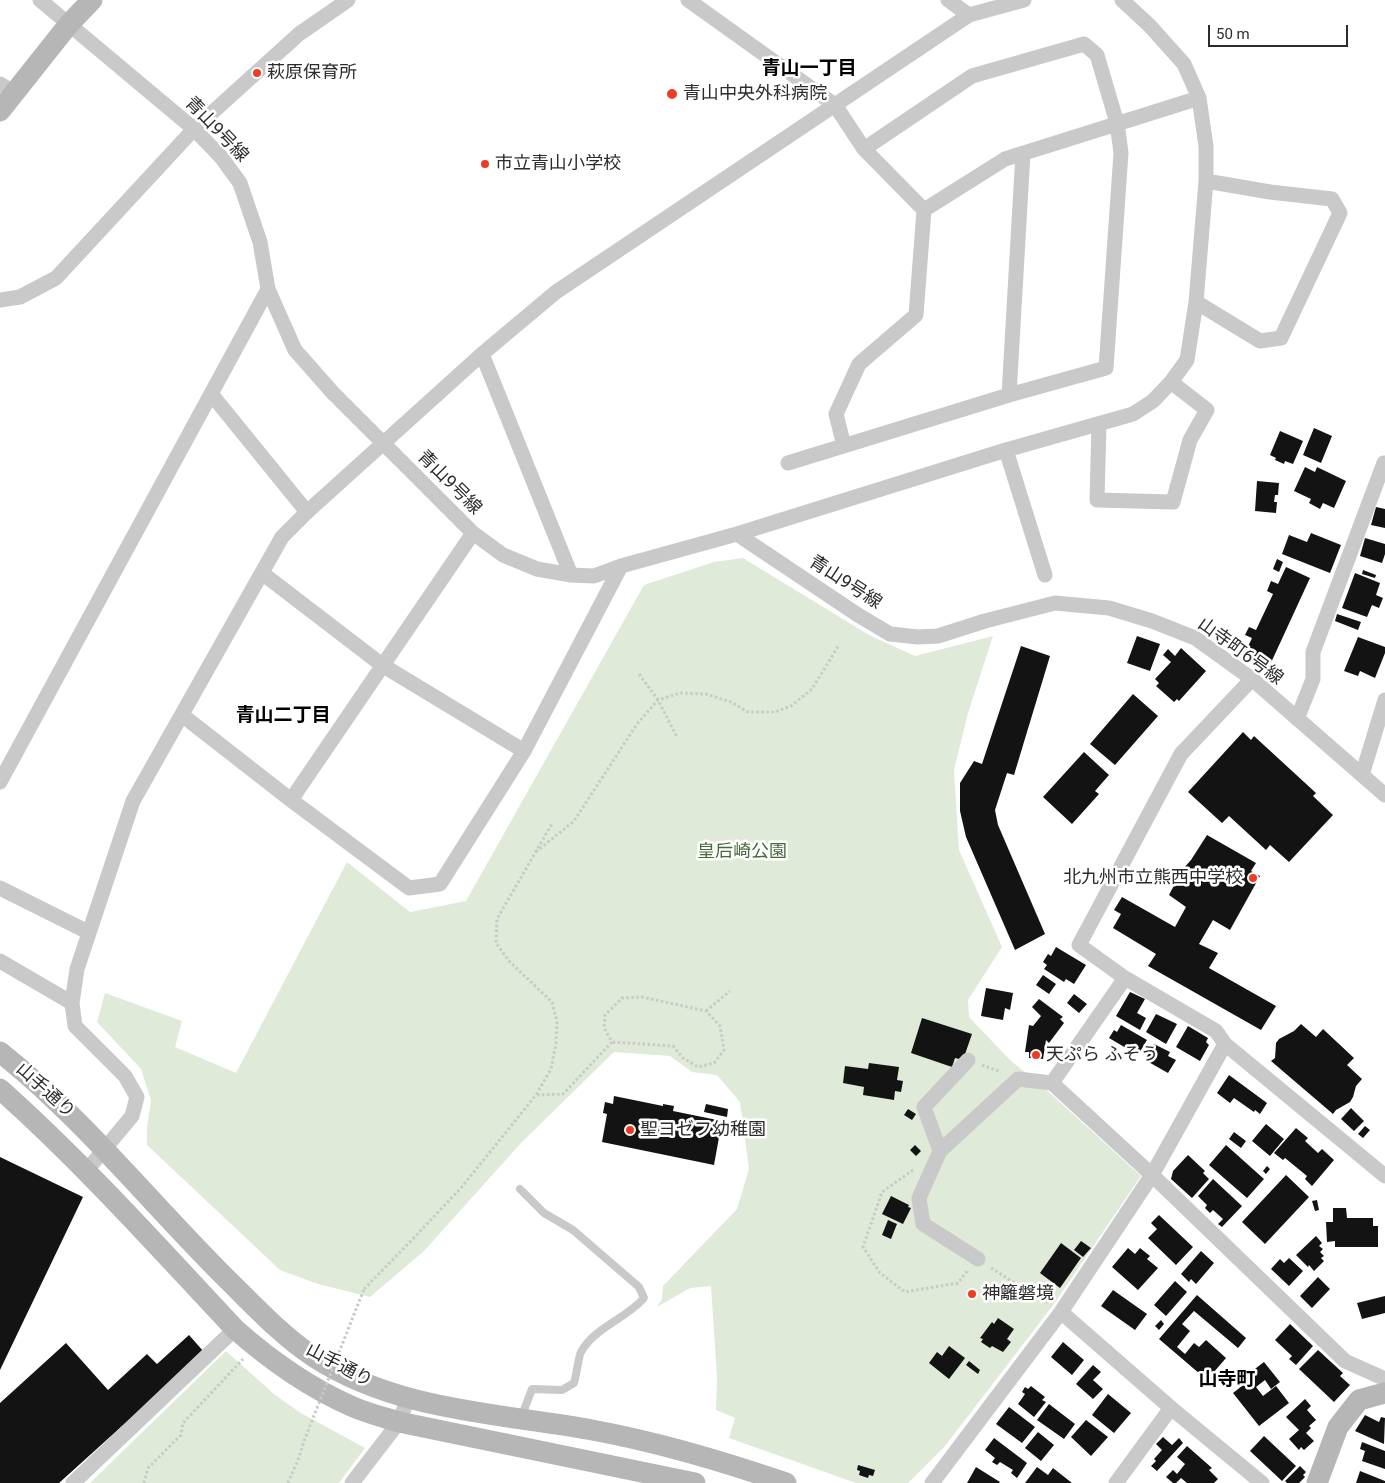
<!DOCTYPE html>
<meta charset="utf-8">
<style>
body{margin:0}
#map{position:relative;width:1385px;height:1483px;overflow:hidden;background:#fff;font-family:Roboto,sans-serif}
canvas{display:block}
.scale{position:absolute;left:1208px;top:25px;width:140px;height:22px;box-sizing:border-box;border:2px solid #2c2c2c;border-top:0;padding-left:6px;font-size:15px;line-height:18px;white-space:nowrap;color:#2c2c2c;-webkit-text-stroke:4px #fff;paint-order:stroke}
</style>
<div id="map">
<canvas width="1385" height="1483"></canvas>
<div class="scale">50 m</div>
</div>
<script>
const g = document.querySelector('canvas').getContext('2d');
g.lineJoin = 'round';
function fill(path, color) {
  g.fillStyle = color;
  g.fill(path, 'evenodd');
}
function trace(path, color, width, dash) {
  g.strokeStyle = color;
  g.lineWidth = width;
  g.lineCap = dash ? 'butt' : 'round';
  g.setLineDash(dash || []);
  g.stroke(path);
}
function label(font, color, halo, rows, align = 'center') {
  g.font = font + ' Roboto,"Noto Sans JP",sans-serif';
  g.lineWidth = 5;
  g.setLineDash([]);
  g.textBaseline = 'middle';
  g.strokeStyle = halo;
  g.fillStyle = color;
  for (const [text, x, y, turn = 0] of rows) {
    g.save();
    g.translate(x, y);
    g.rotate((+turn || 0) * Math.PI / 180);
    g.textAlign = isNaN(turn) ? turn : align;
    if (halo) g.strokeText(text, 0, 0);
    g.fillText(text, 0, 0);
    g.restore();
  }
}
const green = new Path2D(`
 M743,558l126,77 46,21 78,-20 -25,77 -14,57 5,80 43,97 -34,53 1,17 42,44 30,24 100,91 -87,128 -109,142 -37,37h-52l-127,-45 6,-20 -19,-8 1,-34 -6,-90 -21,2 -33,19 5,-8 1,-13 74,-77 12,-40 -9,-67 -23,-27 -25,-3 -22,-16 -56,-4 -93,91 -97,108 -54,46 -52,-13 -38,-14 -133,-125v-18l4,-27 -10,-31 -44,-47 8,-29 77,28 -7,26 61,26 111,-211 63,50 56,-11 178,-316 70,-23z
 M226,1351l48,43 25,18 66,36 -26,35h-249z`);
const building = new Path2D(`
 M1314,428l18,8 -11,27 -18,-8z
 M1280,431l23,10 -10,23 -8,-3 -1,3 -9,-4 1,-2 -6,-3z
 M1305,467l10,5 2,-5 29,14 -12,27 -11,-5 -3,6 -11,-6 2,-4 -17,-8z
 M1257,481l22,2 -1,12h-3l-1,7h3l-1,11 -21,-2z
 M1376,507l9,2v19l-14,-3z
 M1311,533l30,12 -11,28 -48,-19 7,-19 18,7z
 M1365,538l20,6v10l-3,9 -22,-7z
 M1277,559l6,3 -4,10 -6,-3z
 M1286,567l24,11 -41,89 -25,-12 8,-17 -7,-3 4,-8 7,3 17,-36 -6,-3 4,-10 7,3z
 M1363,570l13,5 -1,3 -13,-4z
 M1355,573l25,10 -4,12 7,3 -4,10 -7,-3 -5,12 -25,-9z
 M1337,614l24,8 -3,8 -23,-9z
 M1137,636l23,8 -10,27 -23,-8z
 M1358,637l27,10v6l-10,25 -15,-7 -2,5 -14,-5z
 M1021,646l29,10 -36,119 -7,-2 -12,37 3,15 47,109 -30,16 -49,-113 -6,-26v-28l14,-22 8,3z
 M1181,648l25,23 -27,30 -2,-2 -3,3 -18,-16 3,-3 -4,-4 16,-17 -8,-7 5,-6 7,7z
 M1133,694l25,22 -43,49 -25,-21z
 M1243,732l8,8 3,-4 62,57 -3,3 20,19 -44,47 -19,-17 -4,5 -37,-34 -7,7 -34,-31z
 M1084,752l25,23 -14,16 4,3 -27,30 -29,-27z
 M1207,835l49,28 -5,8 9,5 -30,54 -17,-10 -14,24 19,9 -9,15 67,38 -15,24 -113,-64 8,-12 -43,-26 8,-14 -7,-4 8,-13 53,30 11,-20 -17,-12 13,-25 9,-10z
 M1056,947l30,18 -12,19 -8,-5 -2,3 -20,-13 3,-4 -4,-3 5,-8 3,2z
 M1043,975l13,9 -7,10 -13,-9z
 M986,988l27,5 -3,17 -5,-2 -2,12 -22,-4z
 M1130,992l15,7 -8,14 9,5 -6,12 -24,-14z
 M1074,994l13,10 -8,9 -12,-10z
 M1039,999l24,18 -3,2 4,4 -15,20 -3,-3 -3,19 -14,-1v-6h-4l4,-27 4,1 8,-10 -9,-9z
 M1156,1014l21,10 -11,20 -20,-12z
 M922,1018l50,16 -9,26 -8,-2 -3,9 -41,-14z
 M1301,1024l15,13 7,-8 31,29 -7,7 15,14 -6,7 -3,11 -3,5 -14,8 -3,4 -62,-53 4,-3 1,-15 3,-4 15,-8z
 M1121,1025l26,15 -9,15 -29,-17 5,-8 3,2z
 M1188,1026l20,12 -2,4 3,3 -9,16 -24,-14z
 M1154,1044l16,8 -2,4 8,4 -8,13 -23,-13z
 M869,1063l30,4 -2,13 6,1 -2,11 -6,-1 -1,9 -31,-5 1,-8 -21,-4 2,-17 23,3z
 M1229,1075l38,28 -7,11 -5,-4 -1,2 -20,-14 -4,5 -13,-10z
 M614,1096l49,10v-2l11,2 -1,5 49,10 -8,44 -112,-23 5,-28 -4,-1 2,-11 8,2z
 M706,1104l22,5 -1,8 -23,-5z
 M1351,1108l13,13 -10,10 -13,-12z
 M908,1109l8,5 -4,6 -8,-5z
 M1266,1124l18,15 -14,17 -18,-15z
 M1365,1126l5,4 -7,8 -5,-4z
 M1296,1128l12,10 -3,3 13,12 4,-4 12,11 -22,26 -7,-7 2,-3 -22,-18 -2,2 -9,-7z
 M1234,1132l12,9 -5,7 -12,-9z
 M915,1145l6,6 -5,5 -6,-6z
 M1226,1145l38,34 -17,19 -38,-33z
 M1188,1155l17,16 -2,2 6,6 -17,19 -21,-19 2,-8z
 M0,1157l83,40 -83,173z
 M1267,1166l3,3 -4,5 -3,-3z
 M1286,1175l23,22 -44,47 -23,-22z
 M1213,1179l29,27 -20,21 -4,-3 5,-5 -10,-9 -3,3 -5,-5 2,-3 -9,-9z
 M891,1196l18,9 -1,2 3,1 -8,16 -21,-10z
 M1317,1200l2,10 -4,1 -3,-10z
 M1333,1208h13l1,10h26v8h5v21h-43v-6l-8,1 -1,-20h7z
 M1159,1215l34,32 -17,18 -28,-27 9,-9 -6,-6z
 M888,1220l9,4 -6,15 -9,-4z
 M1316,1236l6,7 -3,3 4,3 -3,3 4,4 -3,2 3,3 -10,10 -5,-6 -1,2 -12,-12z
 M1081,1241l10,7 -8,9 -9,-7z
 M1061,1243l20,15 -21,30 -20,-15z
 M1128,1248l7,6 5,-6 10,8 -3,3 11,9 -20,22 -26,-23z
 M1201,1251l13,12 -18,21 -5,-5 -2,3 -8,-8z
 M1289,1258l14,13 -14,15 -18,-17 9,-10 4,4z
 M1318,1277l12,12 -18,19 -12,-12z
 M1175,1281l12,11 -21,24 -12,-11z
 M1113,1290l34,24 -12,16 -34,-24z
 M1197,1295l49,43 -8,10 -44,-37 -12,13 8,7 -13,16 8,7 9,-11 5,4 7,-7 20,18 -19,22 -48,-41z
 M1385,1296v17l-23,6 -5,-16z
 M998,1318l16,11 -7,10 4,3 -8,10 -11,-6 -2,2 -9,-6 2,-3 -3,-1 12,-16 2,2z
 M1161,1320l3,4 -5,6 -4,-4z
 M1290,1324l23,22 -17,19 -7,-6 3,-3 -17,-16z
 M189,1335l15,17 -145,131h-59v-80l66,-60 42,47 39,-36 10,10z
 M1063,1342l21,18 -12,15 -21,-18z
 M949,1346l16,12 -16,21 -20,-16 8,-11 5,4z
 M1318,1350l25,23 -3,3 10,9 -16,17 -35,-33z
 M969,1361l11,9 -2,4 -12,-9z
 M1264,1362l16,20 -9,7 -6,-9 -9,7 7,9 13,-10 13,17 -30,23 -26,-33 14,-11 -4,-4z
 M1093,1365l8,7 -8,8 10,9 -10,10 -17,-15z
 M1031,1386l14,11 -3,3 4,2 -12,15 -16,-13 7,-10 -3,-2 3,-5 3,2z
 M1108,1394l23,19 -17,20 -22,-18z
 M1305,1399l6,7 -4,4 9,10 -7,6 2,2 -5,5 8,8 -10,9 -3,-3 -2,3 -10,-11 10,-9 -13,-13z
 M1049,1404l26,20 -11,15 -27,-19z
 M1009,1407l26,20 -13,16 -26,-19z
 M1365,1415l14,7 2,-5 4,1 -1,26 -29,-13z
 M1086,1420l22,17 -17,19 -20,-19z
 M1038,1432l16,13 -13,16 -16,-13z
 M1264,1436l32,30 -14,15 -32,-30z
 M1163,1437l9,8 7,-7 4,5 -26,28 -6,-5 5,-5 -2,-2 8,-9 -6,-6z
 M994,1438l33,25 -10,15 -6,-5 2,-3 -13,-8 -3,3 -5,-3 3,-4 -10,-8z
 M1362,1442l23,9v18l-23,-8 3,-10 -5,-2z
 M1187,1446l25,22 -3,2 9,9 -4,4h-27l-6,-5 -5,5h-3l-7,-6 7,-7 4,4 8,-10 -8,-7z
 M858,1465l17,5 -2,6 -4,-1 -1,3 -9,-3 1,-4 -3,-1z
 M1300,1466l6,6 -3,3 2,2 -6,6h-12l-2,-2z
 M976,1467l24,15 -1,1h-32z
 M1037,1467l11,8 5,-7 19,15h-47z
 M1360,1471l25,10v2h-29z`);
const path = new Path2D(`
 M639,674l19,26 19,37
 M536,852l38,-31 63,-97 21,-24 22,-7 26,1 25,8 17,10h27l16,-6 21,-17 27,-44
 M706,1011l24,-20
 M982,1065l19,7
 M537,1095l26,-1 49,-52 -8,-14 1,-13 17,-17 20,-1 64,14 14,15 4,24 -10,13 -16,4 -15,-9 -10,-12 -61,-4
 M913,1170l-31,22 -19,55 17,26 25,19 53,-9 10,-13
 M991,1268l56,35
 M364,1289l44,-45 53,-56 75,-93 15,-26 5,-26 1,-21 -5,-20 -43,-41 -13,-18 1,-24 56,-97
 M144,1483l4,-15 33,-33 2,-12 60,-64
 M288,1483l10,-23 6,-19`);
const lane = new Path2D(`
 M520,1189l24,24 29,17 66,57 5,11c-18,21 -49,29 -63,54 -2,3 -5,25 -7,31l-12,7 -30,-1 -11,29`);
const street = new Path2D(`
 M40,0l154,129 27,28 19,26 20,59 8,47 27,61 38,43 140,140 30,22 34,14 34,6 23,1 27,-10 116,-32 121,81 32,19 28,3 20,-1 47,-15 70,-18 54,5 43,13 43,17 57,41 133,116
 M688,0l147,105 29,44 60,61 81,-51 194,-61
 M948,0l21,15
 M0,84l15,9
 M0,300l20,-3 36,-19 138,-149 105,-95 49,-34
 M1196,302l64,39 21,-3 59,-125 -8,-14 -62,-7 -64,-11
 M482,354l89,221
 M212,395l95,117
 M1009,395l14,-242
 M1099,424l-2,76 76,2 17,-62 17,-30 -36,-28
 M844,446l-8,-32 23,-50 57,-49 8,-105
 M1006,450l39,125
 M788,463l221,-68 97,-27 15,-215 -4,-30 -20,-68 -13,-11 -112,32 -108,73
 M737,534l269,-84 127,-36 20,-13 18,-19 16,-22 9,-58 10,-121v-35l-7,-48 -15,-34 -34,-38 -28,-26
 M262,573l120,92 142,86
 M1252,679l-71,75 -102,191 46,33 91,53 9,13 160,132
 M182,715l109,85 118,88 31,-4 84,-133 97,-185
 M1297,719l16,-40v-27l71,-189h1
 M1362,775l23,-75
 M0,782l268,-493
 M291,800l182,-267
 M0,888l88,44
 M0,961l72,42
 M1125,978l-73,105 100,92 193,186 40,18
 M940,1151l-16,-44 44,-47
 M87,1170l45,-54 5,-19 -12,-21 -50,-50 -3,-23 5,-34 56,-168 149,-264 25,-25 175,-158 74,-62 413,-277 55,-15
 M978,1259l-55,-35 -4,-26 21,-47 78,-72 34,4
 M1061,1312l110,96 91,75
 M73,1483l162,-154
 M352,1483l47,-61 9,-23
 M932,1483l129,-171 91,-137 73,-131
 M1116,1483l55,-75`);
const secondary = new Path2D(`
 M0,111l69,-87 23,-24
 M0,1052c87,69 155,157 234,234 25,25 51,52 80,71 83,54 184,56 278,73 66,12 130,31 194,53
 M0,1089c84,75 158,158 235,240 35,31 73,58 116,77 15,7 32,11 48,16l296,61
 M1317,1483l21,-56 21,-27 26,-7`);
const pathBridge = new Path2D(`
 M304,1441l60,-152`);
const markers = [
 [257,73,5,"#ee3b24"],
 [672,94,6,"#ee3b24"],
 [485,164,5,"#ee3b24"],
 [1253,878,5,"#ee3b24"],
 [1036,1055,5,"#ee3b24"],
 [630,1130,5,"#ee3b24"],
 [972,1294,5,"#ee3b24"]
];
const poiNames = [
 ["萩原保育所",267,73],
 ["青山中央外科病院",683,94],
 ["市立青山小学校",495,164],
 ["北九州市立熊西中学校",1243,878,"right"],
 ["天ぷら ふそう",1046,1055],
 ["聖ヨゼフ幼稚園",640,1130],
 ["神籬磐境",982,1294]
];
const streetNames = [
 ["青山9号線",216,130,46],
 ["青山9号線",449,483,45],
 ["青山9号線",845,583,33],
 ["山寺町6号線",1240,652,36],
 ["山手通り",45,1091,42],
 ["山手通り",339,1366,28]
];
const parkNames = [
 ["皇后崎公園",742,852]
];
const neighbourhoodNames = [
 ["青山一丁目",809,69],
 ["青山二丁目",283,716],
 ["山寺町",1227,1380]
];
fill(green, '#dfebd8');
fill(building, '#131313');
trace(path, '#c9c9c9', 3, [2.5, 2.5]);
trace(lane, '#c9c9c9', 8);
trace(street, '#c9c9c9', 15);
trace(secondary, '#b6b6b6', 21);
trace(pathBridge, '#c9c9c9', 3, [2.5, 2.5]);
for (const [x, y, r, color] of markers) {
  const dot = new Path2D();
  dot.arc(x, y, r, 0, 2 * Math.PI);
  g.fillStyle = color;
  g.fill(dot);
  trace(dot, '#fff', 2);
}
label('18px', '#2c2c2c', '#fff', poiNames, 'left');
label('18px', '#2c2c2c', '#fff', streetNames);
label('18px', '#466a38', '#fff', parkNames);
label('bold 19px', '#000', '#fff', neighbourhoodNames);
</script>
